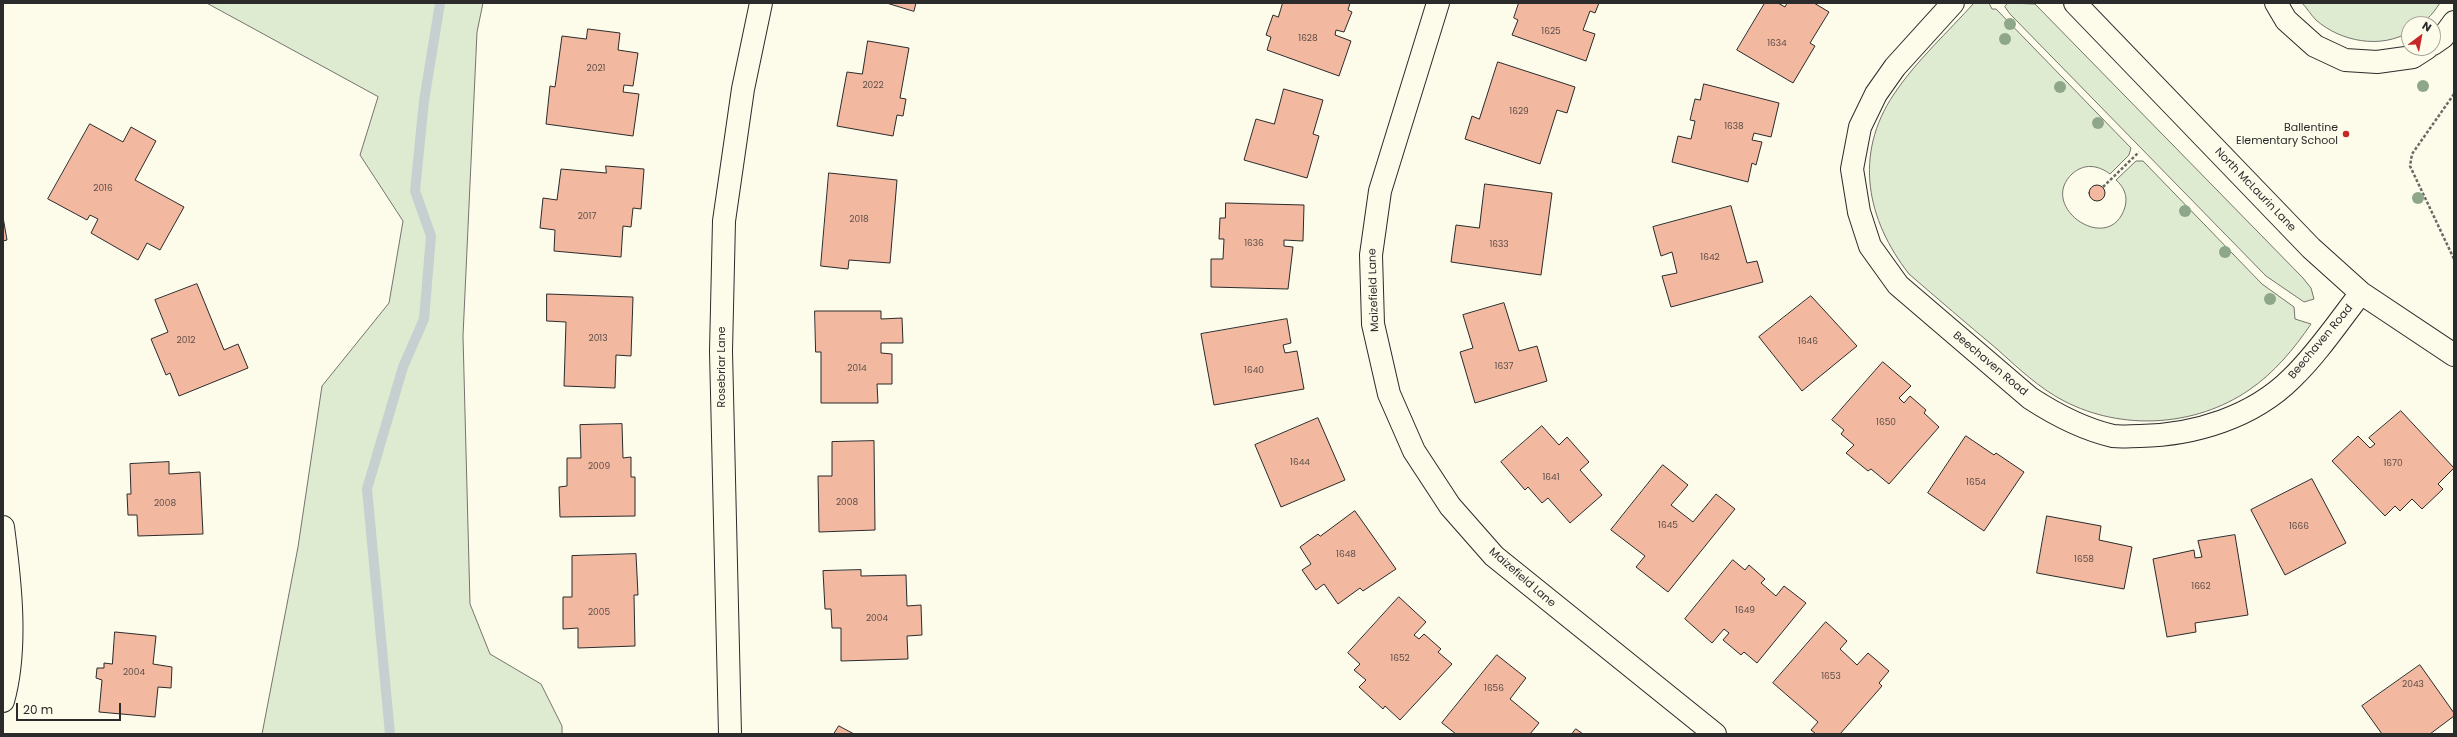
<!DOCTYPE html>
<style>
body{margin:0}
#map{position:relative;width:2457px;height:737px;overflow:hidden;background:#fdfbea;font-family:Poppins,sans-serif}
canvas{display:block}
.frame{position:absolute;inset:0;border:4px solid #2b2b2b;pointer-events:none}
.north{position:absolute;left:2401px;top:16px;width:40px;height:40px;box-sizing:border-box;background:#fdfbea;border:1px solid #a9a89e;border-radius:50%;rotate:32deg;font-size:11px;font-weight:700;line-height:16px;text-align:center;color:#2b2b2b}
.north::after{content:'';display:block;margin:auto;width:14px;height:18px;background:#c62828;clip-path:polygon(50% 0,100% 100%,50% 72%,0 100%)}
.scale{position:absolute;left:16px;top:703px;width:105px;height:18px;box-sizing:border-box;border:2px solid #2b2b2b;border-top:0;padding-left:5px;font-size:12px;line-height:14px;white-space:nowrap;color:#2b2b2b;-webkit-text-stroke:3px #fdfbea;paint-order:stroke}
</style>
<div id="map">
<canvas width="2457" height="737"></canvas>
<div class="frame"></div>
<div class="north">N</div>
<div class="scale">20 m</div>
</div>
<script>
const g = document.querySelector('canvas').getContext('2d');
g.lineJoin = 'round';
function fill(path, color) {
  g.fillStyle = color;
  g.fill(path, 'evenodd');
}
function trace(path, color, width, dash) {
  g.strokeStyle = color;
  g.lineWidth = width;
  g.lineCap = dash ? 'butt' : 'round';
  g.setLineDash(dash || []);
  g.stroke(path);
}
function label(font, color, halo, rows, align = 'center') {
  g.font = font + ' Poppins,sans-serif';
  g.lineWidth = 3;
  g.setLineDash([]);
  g.textBaseline = 'middle';
  g.strokeStyle = halo;
  g.fillStyle = color;
  for (const [text, x, y, turn = 0] of rows) {
    g.save();
    g.translate(x, y);
    g.rotate((+turn || 0) * Math.PI / 180);
    g.textAlign = isNaN(turn) ? turn : align;
    if (halo) g.strokeText(text, 0, 0);
    g.fillText(text, 0, 0);
    g.restore();
  }
}
const green = new Path2D(`
 M207,3h276l-6,29 -14,304 7,268 20,50 51,30 21,42v8h-300l36,-187 24,-161 67,-83 14,-82 -43,-66 18,-58z
 M1974,3h15l3,6h4l135,139 -2,7 -19,19c-12,-9 -26,-11 -38,0 -35,33 38,83 53,33 3,-11 -1,-20 -9,-27l20,-19h7l119,123 32,23 1,12 16,5c-17,25 -37,49 -62,66 -54,37 -127,41 -185,11 -25,-13 -46,-33 -67,-52 -30,-25 -59,-50 -88,-75 -42,-54 -56,-119 -15,-180 22,-33 54,-62 80,-91z
 M2008,3l27,1 268,274 8,10 3,11 -10,3 -38,-26 -256,-262 -5,-7z
 M2302,3h138c-9,13 -14,21 -31,21v8c-28,17 -68,10 -93,-12 -5,-5 -9,-12 -14,-17z`);
const stream = new Path2D(`
 M390,734l-23,-245 36,-122 21,-48 7,-83 -16,-45 9,-90 16,-98`);
const building = new Path2D(`
 M887,3h29l-2,8z
 M1283,3h67l-2,7 4,2 -8,20 -8,-2 -1,5 16,6 -12,35 -72,-26 4,-13 -5,-2 7,-20 5,2z
 M1519,3h80l-4,10 -5,-2 -7,19 12,4 -9,27 -74,-26 6,-15 -4,-2z
 M1765,3h13l7,4 2,-4h27l15,9 -19,31 5,3 -22,37 -56,-33z
 M588,29l32,4 -2,17 20,3 -5,33 -9,-1 -1,7 16,2 -6,42 -87,-12 4,-38 5,1 7,-51 24,3z
 M868,41l41,7 -9,50 6,1 -3,17 -6,-1 -4,21 -56,-10 10,-54 15,2z
 M1498,62l77,25 -8,26 -10,-3 -17,54 -75,-25 7,-23 7,3z
 M1704,84l75,19 -8,34 -17,-4 -2,7 10,2 -6,23 -4,-2 -4,19 -76,-20 6,-26 13,3 4,-18 -5,-1 5,-21 5,1z
 M1284,89l39,11 -10,34 6,2 -12,42 -63,-18 12,-41 18,5z
 M90,124l33,18 8,-15 25,14 -21,39 49,27 -24,43 -13,-7 -9,17 -47,-27 7,-14 -8,-4 -3,5 -39,-21z
 M606,166l38,3 -3,40 -8,-1 -2,19 -8,-1 -2,31 -67,-6 1,-21 -15,-2 3,-30 14,2 4,-31 45,4z
 M829,173l68,7 -7,83 -41,-3 -1,9 -27,-3z
 M1485,184l67,9 -11,82 -90,-13 5,-37 23,3z
 M2089 193a8 8 0 1 1 16 0a8 8 0 1 1-16 0Z
 M1226,203l78,2 -1,36 -19,-1v6l9,1 -5,42 -77,-2v-28h12l1,-20h-5l1,-21h5z
 M1731,206l16,57 10,-2 6,21 -92,25 -9,-31 15,-3 -5,-21 -11,4 -8,-29z
 M3,217l4,23 -4,1z
 M197,284l27,66 14,-6 10,24 -69,28 -9,-23 -4,2 -15,-36 17,-7 -13,-32z
 M547,294l86,3 -2,59 -15,-1 -1,33 -51,-2 2,-64 -19,-1z
 M1811,296l46,50 -55,45 -43,-54z
 M1504,303l15,48 18,-5 10,35 -72,22 -15,-51 13,-4 -10,-33z
 M815,311h66v8l21,-1 1,25h-22v10l11,1v30h-15l1,19h-57v-51h-5z
 M1287,319l4,24 -8,2 2,8 12,-2 7,38 -90,16 -13,-71z
 M1883,362l28,24 -12,12 5,5 6,-7 16,14 -2,3 15,14 -50,57 -18,-15 -3,2 -22,-18 8,-8 -13,-11 3,-4 -12,-10z
 M2401,411l53,57 -16,16 5,5 -21,20 -10,-10 -12,12 -5,-5 -10,10 -53,-55 26,-25 12,12 5,-4 -6,-6z
 M1318,418l27,62 -64,27 -26,-62z
 M622,424l1,34 8,-1v20h4v39l-75,1 -1,-30 8,-1v-28h14l-1,-33z
 M1542,426l17,19 8,-8 22,25 -9,8 22,25 -32,28 -22,-25 -6,5 -14,-16 -3,3 -24,-28z
 M1966,436l28,19 2,-2 28,19 -40,59 -56,-38z
 M874,441l1,89 -56,2 -1,-56h14v-34z
 M169,462v12l31,-2 3,62 -65,2 -1,-21h-9l-1,-21h4l-1,-30z
 M1663,465l25,20 -17,20 22,17 23,-28 19,15 -67,83 -32,-25 9,-11 -34,-26z
 M2312,479l34,64 -61,32 -34,-65z
 M1355,511l41,58 -33,22 -3,-3 -22,16 -14,-20 -8,6 -14,-20 9,-6 -11,-17 18,-13 2,2z
 M2047,516l54,10 -2,14 33,7 -8,42 -87,-16z
 M2235,535l13,80 -53,8 1,9 -29,5 -14,-78 41,-9 1,8 7,-1 -4,-16z
 M636,554l2,41h-4l1,51 -57,2v-20l-15,1v-32h9v-41z
 M1733,560l12,10 4,-5 16,14 -4,4 15,13 8,-10 22,17 -49,60 -13,-11 -3,3 -18,-15 6,-7 -5,-4 -12,14 -27,-24z
 M861,570v6l45,-1 1,31 14,-1 1,30 -15,1 1,23 -67,2v-33h-9l-1,-19h-6l-2,-38z
 M1399,597l27,25 -12,13 5,4 5,-5 17,15 -3,3 14,12 -52,56 -15,-14 -2,3 -24,-22 7,-7 -12,-10 6,-6 -12,-11z
 M1826,622l21,19 -7,8 17,16 11,-12 21,18 -10,12 3,3 -42,48h-24l-5,-4 7,-8 -45,-39z
 M115,632l41,4 -3,28 19,3 -1,21 -13,-1 -3,30 -56,-5 3,-32 -6,-2 1,-10h7v-5l8,1z
 M1497,655l29,23 -16,21 29,24 -9,11h-74l-14,-11z
 M2420,665l34,48v3l-24,18h-48l-20,-28z
 M839,726l15,8h-20z
 M1576,729l7,5h-11z`);
const path = new Path2D(`
 M2454,94l-42,60 -2,12 44,93
 M2103,187l36,-35`);
const minor = new Path2D(`
 M1438,3l-58,188 -9,64 2,69 16,70 25,57 36,55 44,50 221,178
 M1953,3l-58,64 -19,27 -16,33 -8,42 7,43 11,34 28,39 132,113c26,17 53,31 83,38 8,1 18,0 27,0 55,-1 113,-19 152,-58 26,-25 47,-57 69,-85
 M2075,3l236,245 50,45 93,62
 M2276,3l10,17 29,26 30,14 32,2 36,-5 14,-9
 M2433,44l10,-7 11,-15
 M3,527c7,53 15,121 0,174
 M730,734l-9,-383 3,-130 19,-132 18,-86`);
const trees = [
 [2010,24],
 [2005,39],
 [2423,86],
 [2060,87],
 [2098,123],
 [2418,198],
 [2185,211],
 [2225,252],
 [2270,299]
];
const markers = [
 [2346,134,4,"#c62828"]
];
const numberNames = [
 ["1625",1551,32],
 ["1628",1308,39],
 ["1634",1777,44],
 ["2021",596,69],
 ["2022",873,86],
 ["1629",1519,112],
 ["1638",1734,127],
 ["2016",103,189],
 ["2017",587,217],
 ["2018",859,220],
 ["1636",1254,244],
 ["1633",1499,245],
 ["1642",1710,258],
 ["2013",598,339],
 ["2012",186,341],
 ["1646",1808,342],
 ["1637",1504,367],
 ["2014",857,369],
 ["1640",1254,371],
 ["1650",1886,423],
 ["1644",1300,463],
 ["1670",2393,464],
 ["2009",599,467],
 ["1641",1551,478],
 ["1654",1976,483],
 ["2008",847,503],
 ["2008",165,504],
 ["1645",1668,526],
 ["1666",2299,527],
 ["1648",1346,555],
 ["1658",2084,560],
 ["1662",2201,587],
 ["1649",1745,611],
 ["2005",599,613],
 ["2004",877,619],
 ["1652",1400,659],
 ["2004",134,673],
 ["1653",1831,677],
 ["2043",2413,685],
 ["1656",1494,689]
];
const poiNames = [
 ["Ballentine",2338,128],
 ["Elementary School",2338,141]
];
const streetNames = [
 ["North McLaurin Lane",2255,190,46],
 ["Maizefield Lane",1374,290,-92],
 ["Beechaven Road",2321,342,-50],
 ["Beechaven Road",1990,364,40],
 ["Rosebriar Lane",722,367,-90],
 ["Maizefield Lane",1522,578,41]
];
fill(green, '#deebd1');
trace(green, '#74746e', 1);
trace(stream, '#c7d0d0', 10);
fill(building, '#f2b8a0');
trace(building, '#2b2b2b', 1);
trace(minor, '#2b2b2b', 24);
trace(path, '#6a6964', 2.5, [3, 2]);
trace(minor, '#fdfbea', 22);
g.fillStyle = '#8ea78a';
for (const [x, y] of trees) {
  g.beginPath();
  g.arc(x, y, 6, 0, 2 * Math.PI);
  g.fill();
}
for (const [x, y, r, color] of markers) {
  const dot = new Path2D();
  dot.arc(x, y, r, 0, 2 * Math.PI);
  g.fillStyle = color;
  g.fill(dot);
  trace(dot, '#fdfbea', 1.5);
}
label('9px', '#5d4e48', null, numberNames);
label('11px', '#2b2b2b', '#fdfbea', poiNames, 'right');
label('11px', '#2b2b2b', '#fdfbea', streetNames);
</script>
